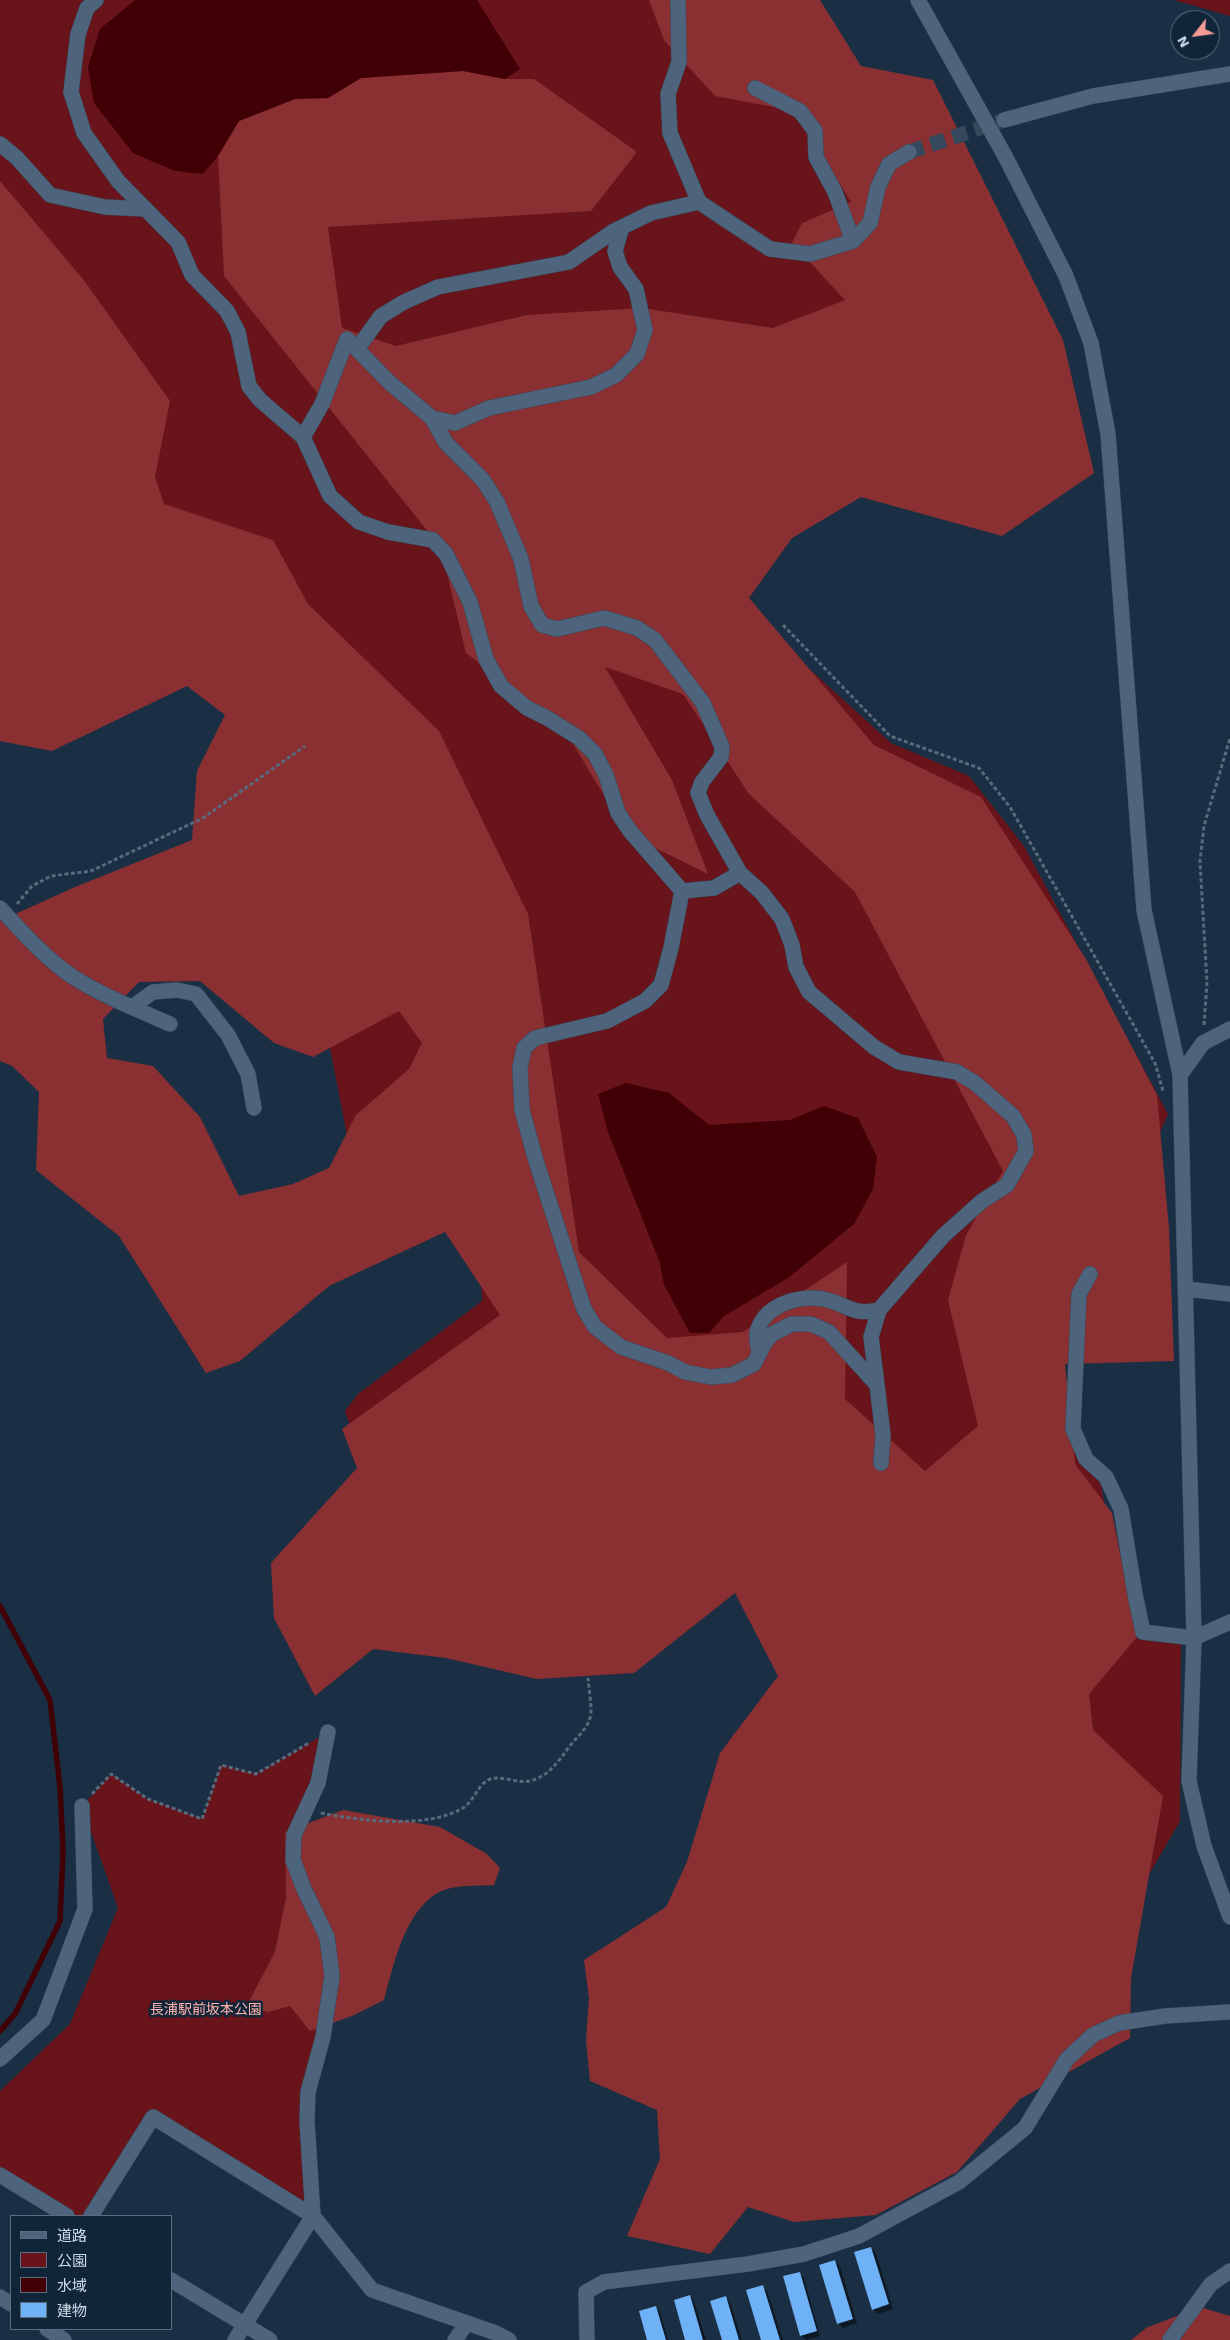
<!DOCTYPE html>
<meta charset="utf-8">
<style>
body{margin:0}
#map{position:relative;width:1230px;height:2340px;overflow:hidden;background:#1a2f44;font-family:"Work Sans","Noto Sans JP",sans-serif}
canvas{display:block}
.legend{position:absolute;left:10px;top:2215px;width:162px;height:115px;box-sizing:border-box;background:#112539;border:1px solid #5c6d7f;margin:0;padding:6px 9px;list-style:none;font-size:15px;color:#ccd9e7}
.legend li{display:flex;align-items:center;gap:10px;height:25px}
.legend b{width:25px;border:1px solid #5c6d7f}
.north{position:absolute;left:1170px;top:10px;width:50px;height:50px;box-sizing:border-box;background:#112539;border:1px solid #5c6d7f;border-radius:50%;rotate:240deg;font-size:14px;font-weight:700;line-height:20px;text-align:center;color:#ccd9e7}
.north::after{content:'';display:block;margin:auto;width:18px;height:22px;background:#f59b97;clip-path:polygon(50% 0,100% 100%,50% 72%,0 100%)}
</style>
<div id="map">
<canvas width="1230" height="2340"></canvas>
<ul class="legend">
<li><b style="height:6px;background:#4e647d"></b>道路</li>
<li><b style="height:14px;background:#68141a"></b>公園</li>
<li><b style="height:14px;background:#400005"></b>水域</li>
<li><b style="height:14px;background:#6eb1f7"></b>建物</li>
</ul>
<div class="north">N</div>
</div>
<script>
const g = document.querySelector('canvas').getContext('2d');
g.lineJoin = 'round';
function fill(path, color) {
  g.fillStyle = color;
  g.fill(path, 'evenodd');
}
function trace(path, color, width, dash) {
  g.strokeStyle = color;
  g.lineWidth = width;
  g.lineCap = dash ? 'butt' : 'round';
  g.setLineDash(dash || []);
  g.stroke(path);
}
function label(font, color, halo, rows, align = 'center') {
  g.font = font + ' "Work Sans","Noto Sans JP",sans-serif';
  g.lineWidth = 5;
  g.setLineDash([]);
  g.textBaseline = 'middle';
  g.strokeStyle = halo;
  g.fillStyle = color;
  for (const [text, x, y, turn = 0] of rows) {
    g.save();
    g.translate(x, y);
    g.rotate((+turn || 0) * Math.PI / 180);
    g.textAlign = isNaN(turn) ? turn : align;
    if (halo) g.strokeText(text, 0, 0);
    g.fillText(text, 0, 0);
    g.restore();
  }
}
const green = new Path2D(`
 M0,0h776l169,286 -248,67 55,264 139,126 78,33 55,70 144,268 -28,64 -67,108 -15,145 43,53 24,148 56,9 -1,180 -65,112 -189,-300 -527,-156 -43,-33 -11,-33 13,-17 124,-93 -4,-79 -127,-66 -34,-175 2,-246 -171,-163 -148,-348z
 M1174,0h56v16z
 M328,1732l-34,103 38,141 -24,116 5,124 -160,-98 -62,98h-24l-67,-41v-84l70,-67 48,-116 -36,-102 29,-32 37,25 54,20 19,-54 35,9z`);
const forest = new Path2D(`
 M649,0h171l41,66 72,14 130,260 31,133 -92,63 -141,-39 -69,41 -43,60 125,147 107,52 105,162 71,136 12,133 5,133 -109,3 10,100 37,49 25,124 -48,57 4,36 70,66 -32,182 -1,60 -110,61 -63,73 -81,43 -82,7 -46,-15 -38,47 -83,-18 33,-77 -3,-49 -67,-29 -4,-40 3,-43 -5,-38 82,-53 21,-45 33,-109 58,-77 -43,-83 -101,80 -97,6 -91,-21 -73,-9 -58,47 -41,-78 -3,-55 86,-95 -15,-39 158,-114 -55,-83 -116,54 -89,75 -34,12 -87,-137 -83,-66 3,-78 -27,-26 -12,-5v-140l75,-34 117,-47 5,-69 28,-56 -38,-29 -135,65 -52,-10v-560l83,98 87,122 -15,76 9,27 109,36 35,64 131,127 89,183 51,338 88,86 76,-6 104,-70 -2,137 80,72 53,-45 -30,-126 18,-65 37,-64 -148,-279 -106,-98 -66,-100 -78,-27 67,113 36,94 -81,-40 -64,-107 -97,-74 -25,-105 -217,-272 -6,-120 21,-35 56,-22 33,-1 33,-20 102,-7 42,8h29l103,73 -46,59 -263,16 14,101 54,18 131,-31 115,-7 131,20 72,-28 -53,-57 10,-20 49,-21 -56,-91 -80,-15 -51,-56zM200,981l74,62 39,14 86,-46 23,32 -13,26 -53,46 -27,53 -36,16 -54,12 -39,-79 -47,-51 -46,-8 -4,-39 36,-37z
 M343,1810l97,17 47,27 13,14 -6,17c-13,1 -38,0 -50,5 -38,15 -50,74 -60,110l-32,16 -42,15 -20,-25 -22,6 -21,-7 28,-53 11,-54 -1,-66z
 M1200,2307l30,9v24h-99l15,-12z`);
const water = new Path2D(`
 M135,0h342l43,69 -15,10 -42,-8 -102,7 -33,20 -33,1 -56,22 -21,35 -15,18 -28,-3 -42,-18 -39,-50 -6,-36 12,-38z
 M626,1083l43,10 40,32 81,-5 34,-14 34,12 19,39 -4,32 -19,35 -66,54 -64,38 -15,17h-19l-26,-48 -4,-22 -52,-131 -10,-38z`);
const shadow = new Path2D(`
 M871,2248l5,5 17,56 -15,5 -5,-5z
 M835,2261l5,5 17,57 -14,5 -5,-5z
 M799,2273l5,5 16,58 -14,4 -5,-5z
 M762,2287l5,4 16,49h-20z
 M690,2296l4,5 12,39h-19z
 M725,2298l5,4 12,38h-19z
 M656,2307l4,5 8,28h-20z`);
const stream = new Path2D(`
 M0,1606l50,94 10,87 3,64 -3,70 -45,93 -15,17`);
const building = new Path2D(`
 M871,2247l18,57 -17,6 -18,-58z
 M835,2260l18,59 -16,5 -18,-59z
 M800,2272l17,59 -17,5 -17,-60z
 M763,2285l17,55h-19l-15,-50z
 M690,2295l13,45h-18l-11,-40z
 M726,2296l13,44h-17l-12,-39z
 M656,2306l10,34h-19l-8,-29z`);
const minorTunnel = new Path2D(`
 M909,152l95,-32`);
const path = new Path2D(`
 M783,625l107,111 89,32 31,39 145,256 8,28
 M17,904l15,-18 19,-10 40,-5 112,-53 102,-72
 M1204,1025l3,-42 -7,-122 4,-35 26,-88
 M92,1794l19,-20 37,25 54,20 19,-54 35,9 53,-31
 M321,1813c39,8 107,16 142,-5 11,-7 14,-22 25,-28 12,-6 29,4 42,1 19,-5 28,-19 39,-34 8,-11 21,-19 22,-35 0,-11 -2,-23 -3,-34`);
const minor = new Path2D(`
 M96,0l-9,8 -9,26 -7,58 13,41 34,48 60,61 14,33 35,36 11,21 11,54 11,14 43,37 27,59 29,26 29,10 45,8 13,14 24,48 16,57 15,27 26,22 20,10 32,20 16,16 11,21 12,38 12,18 52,60 -11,57 -10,37 -16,16 -38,20 -72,17 -11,10 -4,20 2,42 14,51 48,148 11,18 26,20 47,16 17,9 26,5 21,-2 22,-11 10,-20 8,-10 20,-10h19l18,8 48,53 6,50 -2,28
 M678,0l1,62 -11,32 2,39 29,69 71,47 40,5 43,-13 17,-18 8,-36 11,-23 20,-12
 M918,0l87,156 61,120 25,67 17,91 36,476 36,165 14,563 -5,143 15,65 26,71
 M755,88l45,23 15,20 1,26 19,35 18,49
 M1004,120l89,-24 137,-22
 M0,144l17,14 33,37 55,12 40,2
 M357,349l24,-33 23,-14 34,-15 131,-25 45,-31 37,-18 48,-11
 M432,418l14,25 37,37 14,22 24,57 10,47 11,19 15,4 47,-11 33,10 18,12 48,63 19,44 -1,10 -19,25 -4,11 9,22 33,58 22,20 20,26 10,26 4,22 13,25 65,55 25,15 58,10 18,11 38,33 11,19 2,16 -19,34 -25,16 -39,35 -64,74 -8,27 6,48
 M303,437l19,-33 25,-65 43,44 42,35 23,5 34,-15 102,-21 25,-12 21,-21 8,-24 -9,-41 -16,-22 -5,-16 7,-24
 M682,891l32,-3 26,-15
 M0,908c22,24 46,51 73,69 30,19 65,33 97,47
 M132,1007l21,-15 24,-2 19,4 32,41 20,39 6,34
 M1180,1075l23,-32 27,-14
 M1090,1274l-11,20 -6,135 13,30 20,18 15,32 14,85 8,38 51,6 36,-16
 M1187,1289l43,5
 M759,1352c-1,-6 -3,-13 -2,-19 6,-28 41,-38 66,-34 26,5 27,17 56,11
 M0,2059l43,-39 42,-111 -3,-103
 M0,2175l67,41
 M91,2216l62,-99 160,99 59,74 124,43 13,7
 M171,2280l99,60
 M0,2297l11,7
 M47,2329l17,11
 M235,2340l78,-124 -6,-95 1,-29 15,-55 9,-61 -5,-39 -23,-48 -11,-29 1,-25 24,-52 10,-51
 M455,2340l12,-17
 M587,2340l-1,-48 18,-10 144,-18 56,-10 55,-18 100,-54 66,-54 42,-69 26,-24 26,-12 46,-7 65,-4
 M1170,2340l41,-56 19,-13`);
const parkNames = [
 ["長浦駅前坂本公園",206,2010]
];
fill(green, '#68141a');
fill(forest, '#8b3032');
fill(water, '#400005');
fill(shadow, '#0007');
trace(stream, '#400005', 5.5);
fill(building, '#6eb1f7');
trace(minorTunnel, '#35485c', 15, [15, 8]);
trace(minor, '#38495b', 16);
trace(path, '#586a7d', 3, [4, 2.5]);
trace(minor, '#4e647d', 15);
label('14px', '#ffb1ac', '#112539', parkNames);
</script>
